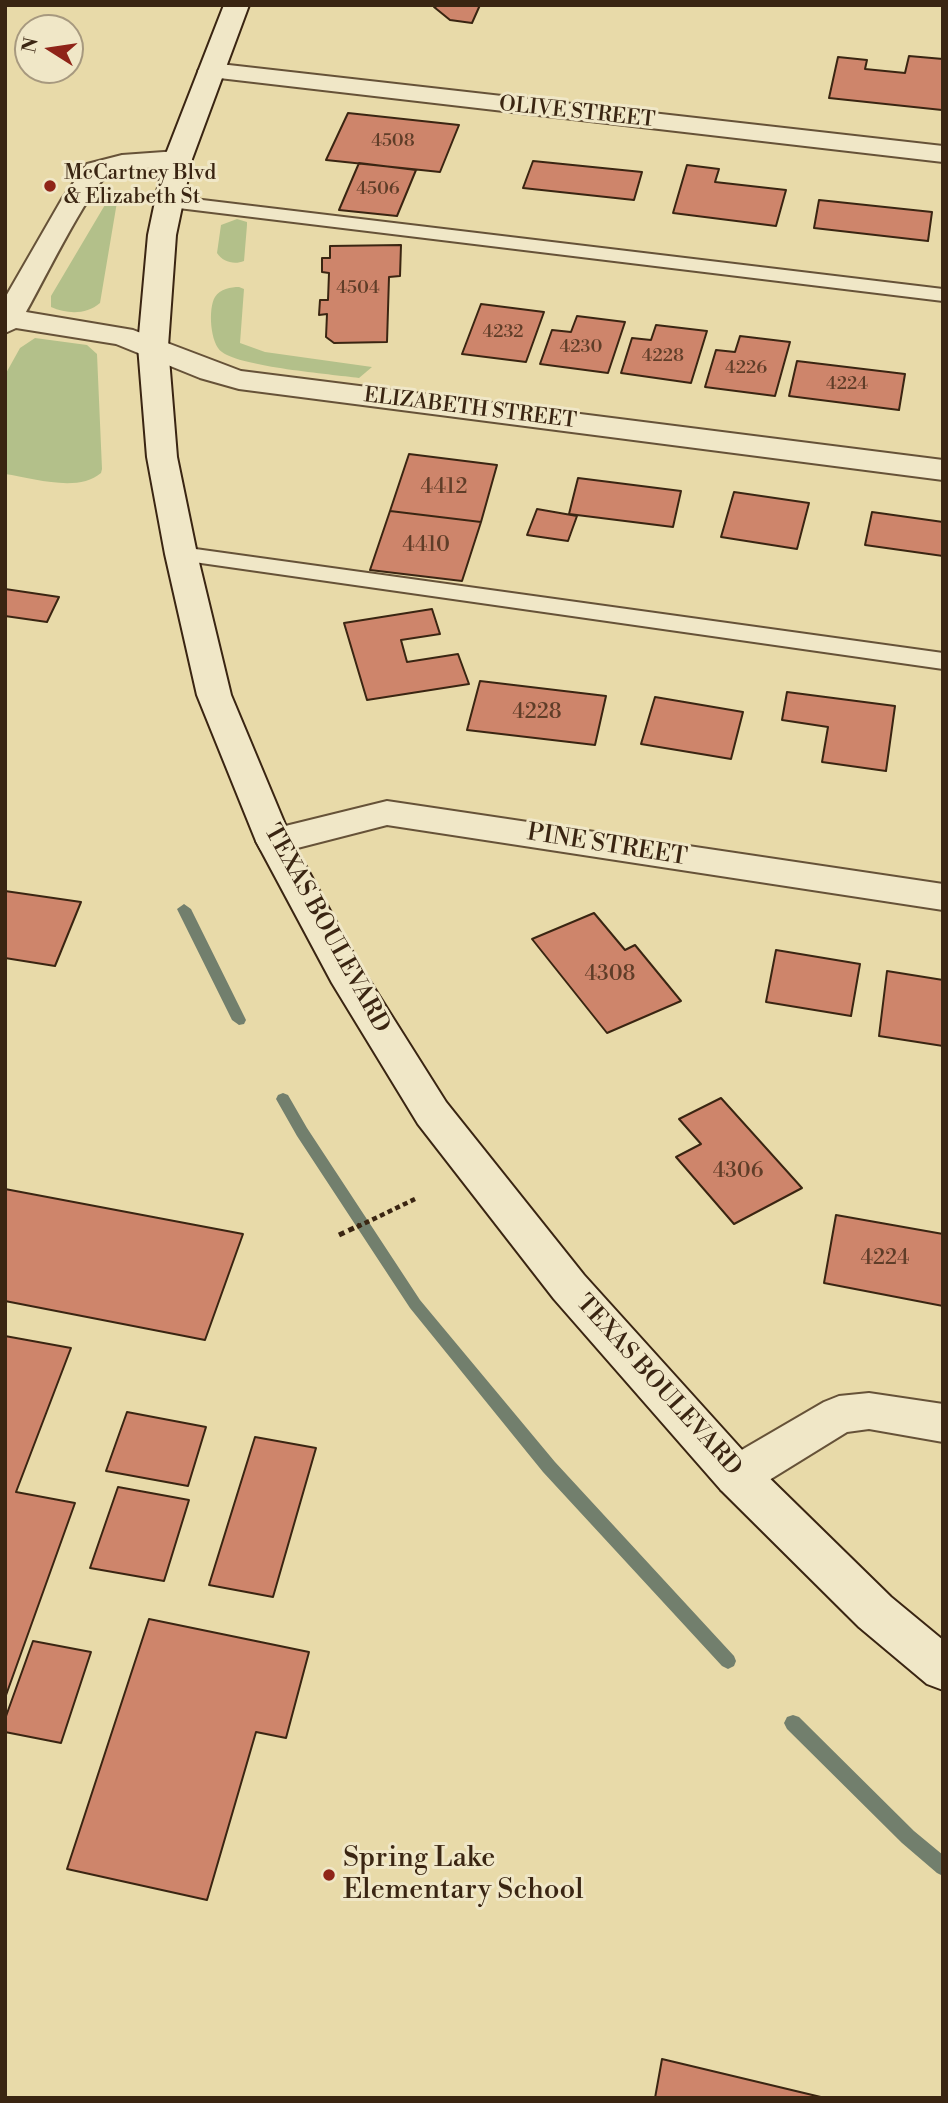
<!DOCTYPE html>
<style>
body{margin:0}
#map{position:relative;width:948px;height:2103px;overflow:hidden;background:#e8daa9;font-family:"Libre Bodoni",serif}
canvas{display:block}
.frame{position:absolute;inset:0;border:7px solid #3a2512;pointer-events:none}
.north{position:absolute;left:14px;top:14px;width:70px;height:70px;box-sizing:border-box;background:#f0e7c7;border:2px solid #a7997f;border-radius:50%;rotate:282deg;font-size:19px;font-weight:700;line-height:28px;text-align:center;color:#3a2512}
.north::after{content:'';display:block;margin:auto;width:24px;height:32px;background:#8f2418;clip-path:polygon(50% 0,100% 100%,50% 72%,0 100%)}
</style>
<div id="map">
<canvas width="948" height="2103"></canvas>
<div class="frame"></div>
<div class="north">N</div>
</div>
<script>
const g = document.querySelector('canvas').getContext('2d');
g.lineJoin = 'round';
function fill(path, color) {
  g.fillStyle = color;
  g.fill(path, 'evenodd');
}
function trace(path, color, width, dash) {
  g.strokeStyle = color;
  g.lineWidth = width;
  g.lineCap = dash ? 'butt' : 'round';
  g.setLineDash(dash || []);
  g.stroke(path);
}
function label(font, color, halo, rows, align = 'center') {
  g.font = font + ' "Libre Bodoni",serif';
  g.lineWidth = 6;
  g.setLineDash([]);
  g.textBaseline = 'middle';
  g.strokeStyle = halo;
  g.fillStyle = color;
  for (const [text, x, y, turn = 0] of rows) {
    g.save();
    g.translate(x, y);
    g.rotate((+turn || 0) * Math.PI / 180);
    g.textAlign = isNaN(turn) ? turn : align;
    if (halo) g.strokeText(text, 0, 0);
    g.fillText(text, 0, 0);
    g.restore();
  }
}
const green = new Path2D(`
 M112,193l5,1v8l-17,101c-14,12 -33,11 -49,4v-11z
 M237,219l10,3v3l-3,36c-10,4 -21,1 -27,-8l4,-28z
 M239,287l5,2 -4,54 25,9 107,15 -13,11c-29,-4 -117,-11 -137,-26 -12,-8 -14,-44 -7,-55 5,-8 16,-10 24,-10z
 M35,338l52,7 10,9 5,115 -1,4c-23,20 -68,5 -96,1v-99l15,-27z`);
const stream = new Path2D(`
 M184,904l7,5 55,111 -2,4 -5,1 -7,-5 -55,-111z
 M283,1093l5,2 19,33 113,172 135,162 179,194 2,5 -2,5 -6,3 -6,-3 -179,-194 -133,-164 -113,-172 -21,-37 2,-4z
 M793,1715l6,2 115,114 29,24v21l-6,-3 -35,-30 -115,-114 -3,-6 3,-6z`);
const building = new Path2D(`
 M440,5h40l-8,18 -22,-3 -16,-13z
 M909,56l34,3 -1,51 -113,-12 9,-41 29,3 -2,9 40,4z
 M348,113l111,12 -19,47 -114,-12z
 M533,161l109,11 -8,28 -111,-12z
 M359,163l57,7 -19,46 -58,-6z
 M687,165l32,4 -4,13 71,8 -10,36 -103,-13z
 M819,200l113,12 -4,29 -114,-13z
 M401,245l-1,31 -11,1 -2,65 -53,1 -8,-6 1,-23 -8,1 1,-15h8l1,-27 -7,-1v-14h8v-12z
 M481,304l63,8 -18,50 -64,-8z
 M577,316l48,6 -17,51 -68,-9 12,-34 19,2z
 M656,325l51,6 -16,52 -70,-10 11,-35 19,2z
 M740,336l50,6 -15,54 -70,-9 11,-37 19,2z
 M797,361l108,13 -6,36 -110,-14z
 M409,454l88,11 -16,57 -91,-11z
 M578,478l103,13 -8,36 -104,-13z
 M734,492l75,11 -12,46 -76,-12z
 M537,509l40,7 -9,25 -41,-6z
 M390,511l91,11 -19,59 -92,-11z
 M872,512l71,10v34l-78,-11z
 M5,589l54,8 -12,25 -42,-6z
 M432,609l8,25 -39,6 6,22 51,-8 11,30 -102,16 -23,-77z
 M480,681l126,15 -11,49 -128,-15z
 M787,692l108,14 -9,65 -64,-9 6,-35 -46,-7z
 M655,697l88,15 -12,47 -90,-15z
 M5,891l76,11 -26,64 -50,-8z
 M594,913l31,37 10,-5 46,56 -74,32 -75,-94z
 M776,950l84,14 -9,52 -85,-14z
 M887,971l56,9v66l-64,-10z
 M721,1098l81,90 -68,36 -58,-67 25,-13 -22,-25z
 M5,1189l238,45 -38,106 -200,-39z
 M836,1215l107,19v72l-119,-23z
 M5,1336l66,12 -55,144 59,11 -70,195z
 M127,1412l79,15 -18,59 -82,-15z
 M255,1437l61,11 -43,149 -64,-12z
 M118,1487l71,13 -25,81 -74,-13z
 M149,1619l160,33 -23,86 -30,-6 -49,168 -140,-31z
 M33,1641l58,11 -30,91 -56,-11v-13z
 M662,2059l163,39h-170z`);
const pathFar1 = new Path2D(`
 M357,1227l58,-28`);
const path = new Path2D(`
 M339,1235l21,-10`);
const lane = new Path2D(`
 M169,196l774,93v12l-781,-95 -3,-4 3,-4z
 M181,547l762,106v16l-770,-110 -4,-5 4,-5z`);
const street = new Path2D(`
 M211,63l732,83v16l-741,-86 -4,-5 4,-5z
 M178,151l10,2 4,6 -4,6c-21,5 -65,-1 -81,11 -18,12 -67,112 -81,136l107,18 108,41 702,89v20l-704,-91 -39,-11 -84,-34 -100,-16 -11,5v-35l57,-99 25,-35 35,-9z
 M387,801l556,83v26l-556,-85 -113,29 -13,-4 -5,-9 5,-9z
 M869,1393l74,11v38l-74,-13 -22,3 -94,58 -16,5 -16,-5 -6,-14 6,-14 103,-60 15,-6z`);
const secondary = new Path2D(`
 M224,5h25l-57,154 -16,76 -8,111 9,111 20,97 34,141 61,146 67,123 87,138 138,173 169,187 138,135 52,43v50l-16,-6 -68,-57 -138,-137 -167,-191 -136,-175 -86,-141 -76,-142 -59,-146 -32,-141 -18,-97 -9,-111 10,-111 16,-76z`);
const markers = [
 [50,186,7,"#8f2418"],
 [329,1875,7,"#8f2418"]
];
const farNumbernames = [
 ["4508",393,142],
 ["4506",378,190],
 ["4504",358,289],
 ["4232",503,333],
 ["4230",581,348],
 ["4228",663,357],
 ["4226",746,369],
 ["4224",847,385]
];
const farStreetnames = [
 ["OLIVE STREET",577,113,6],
 ["ELIZABETH STREET",470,409,7]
];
const farPoinames = [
 ["McCartney Blvd",64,174],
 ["& Elizabeth St",64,198]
];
const numberNames = [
 ["4412",444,488],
 ["4410",426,546],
 ["4228",537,713],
 ["4308",610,975],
 ["4306",738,1172],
 ["4224",885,1259]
];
const streetNames = [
 ["PINE STREET",607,846,9],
 ["TEXAS BOULEVARD",326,929,61],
 ["TEXAS BOULEVARD",658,1386,48]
];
const nearPoinames = [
 ["Spring Lake",343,1859],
 ["Elementary School",343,1891]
];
fill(green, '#b3c08a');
fill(stream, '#727f6d');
fill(building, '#ce856b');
trace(building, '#3a2512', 2);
trace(lane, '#665238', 4);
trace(street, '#665238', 4);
trace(secondary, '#3a2512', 4);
trace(pathFar1, '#3a2512', 4.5, [5, 3.5]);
trace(path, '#3a2512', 5, [6, 4.5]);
fill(lane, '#f0e7c7');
fill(street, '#f0e7c7');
fill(secondary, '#f0e7c7');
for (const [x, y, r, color] of markers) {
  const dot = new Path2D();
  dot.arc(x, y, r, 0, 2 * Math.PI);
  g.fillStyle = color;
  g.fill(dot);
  trace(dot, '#f0e7c7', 2.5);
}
label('18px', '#5f3d28', null, farNumbernames);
label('21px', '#3a2512', '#f0e7c7', farStreetnames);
label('21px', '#3a2512', '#f0e7c7', farPoinames, 'left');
label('21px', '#5f3d28', null, numberNames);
label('24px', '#3a2512', '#f0e7c7', streetNames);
label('28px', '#3a2512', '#f0e7c7', nearPoinames, 'left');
</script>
